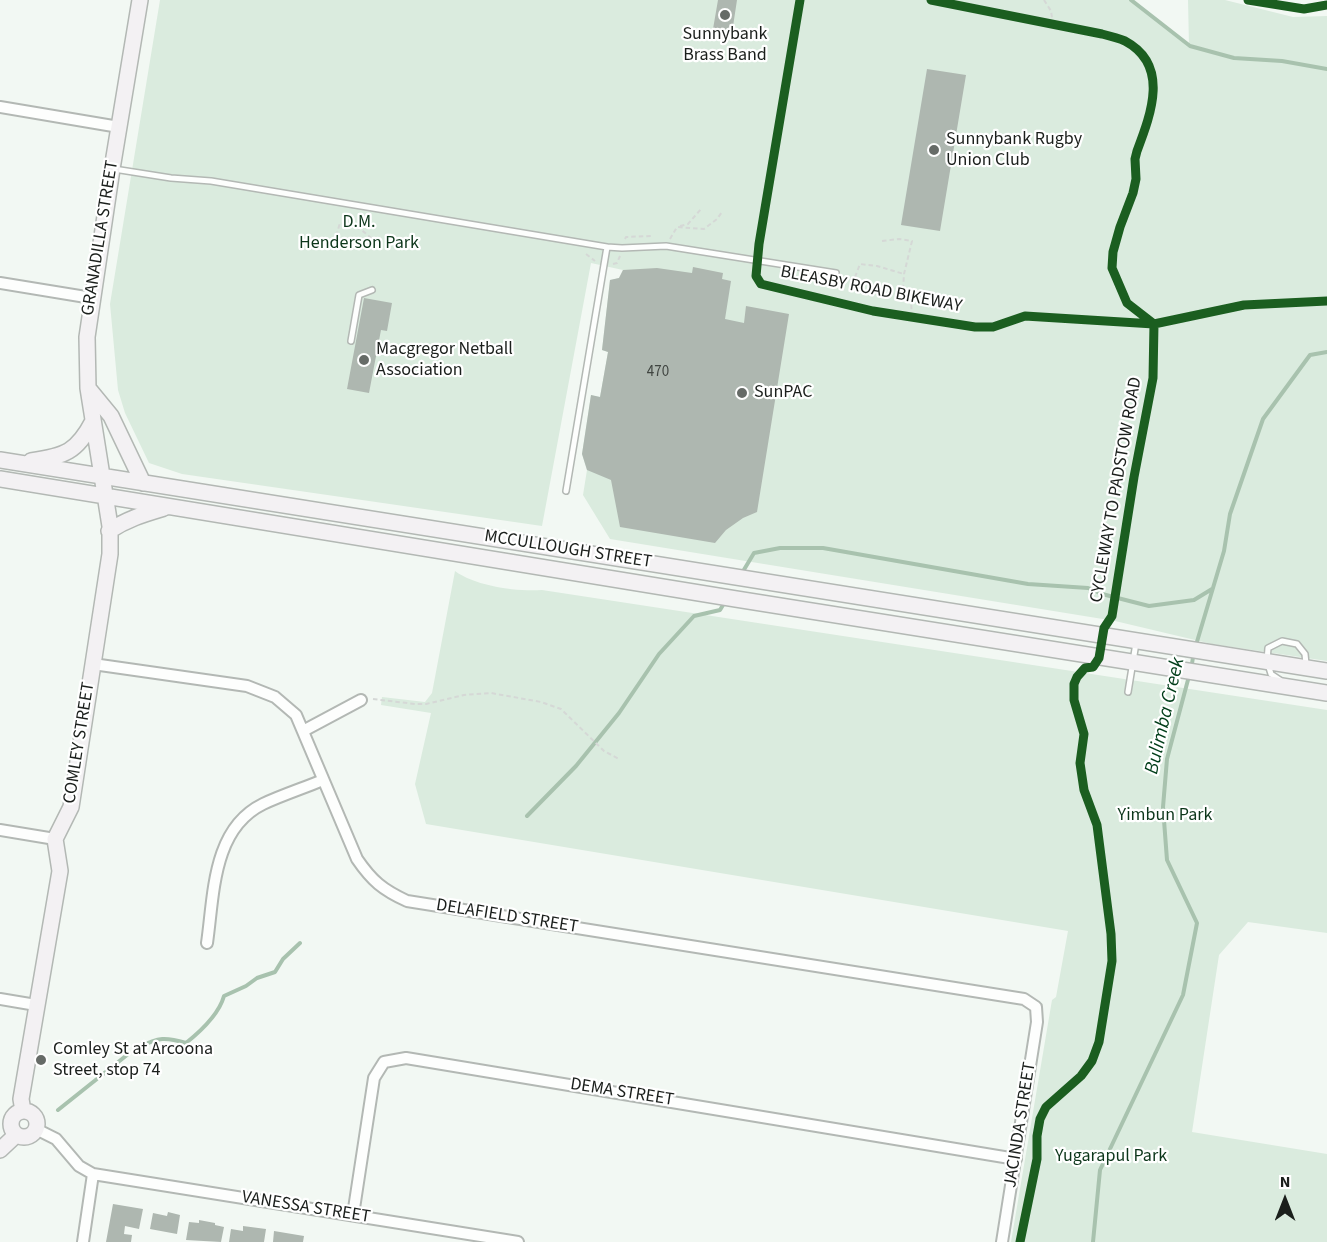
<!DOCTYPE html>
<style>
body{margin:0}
#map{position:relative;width:1327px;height:1242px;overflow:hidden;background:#f2f8f3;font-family:"Source Sans 3",sans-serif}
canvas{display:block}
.north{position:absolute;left:1255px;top:1170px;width:60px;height:60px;-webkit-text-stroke:4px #fff;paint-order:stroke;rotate:0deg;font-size:16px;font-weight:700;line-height:24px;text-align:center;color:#1b1f1c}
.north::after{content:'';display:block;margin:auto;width:21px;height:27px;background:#1b1f1c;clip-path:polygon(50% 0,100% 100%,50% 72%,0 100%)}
</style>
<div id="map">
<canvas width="1327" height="1242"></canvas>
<div class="north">N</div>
</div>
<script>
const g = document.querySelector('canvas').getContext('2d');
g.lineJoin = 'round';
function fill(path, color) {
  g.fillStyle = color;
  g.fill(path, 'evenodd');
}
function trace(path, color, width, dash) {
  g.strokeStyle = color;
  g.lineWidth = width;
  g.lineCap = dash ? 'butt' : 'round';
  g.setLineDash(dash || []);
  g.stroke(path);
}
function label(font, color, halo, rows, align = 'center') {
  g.font = font + ' "Source Sans 3",sans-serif';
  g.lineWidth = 4.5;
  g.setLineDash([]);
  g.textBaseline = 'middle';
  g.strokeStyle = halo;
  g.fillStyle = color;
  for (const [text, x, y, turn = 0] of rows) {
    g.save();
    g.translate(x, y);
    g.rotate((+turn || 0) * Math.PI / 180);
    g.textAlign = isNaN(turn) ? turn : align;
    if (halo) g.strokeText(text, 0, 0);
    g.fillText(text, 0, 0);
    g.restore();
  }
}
const green = new Path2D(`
 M160,0h971l58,46 -1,-46h37l68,17 34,-1v645l-115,-17 -97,-23 -505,-82 -27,-44 4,-25 -5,-16 9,-59 9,2 8,-45 -6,-2 8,-70 9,-2 4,-8 -32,-7 -49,263 -360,-52 -33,-11 -24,-50 -7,-23 -8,-86z
 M455,571c20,15 62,21 87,19l785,120v223l-79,-11 -29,33 -27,177 135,22v88h-316l41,-242 4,-3 12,-66 -642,-107 -11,-40 16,-71 -50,-8 1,-8 43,5 7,-9z`);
const stream = new Path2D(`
 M1131,0l59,46 44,12 48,3 45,8
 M742,573l12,-20 26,-5h43l205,36 60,4 14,6 47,12 45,-6 18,-11
 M1196,645l28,-94 6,-37 33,-95 47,-64 17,-3
 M1191,669l3,-17
 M527,816l49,-50 43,-53 40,-59 35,-38 26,-6 6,-10
 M140,1047c18,-10 26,-10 46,-4 15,-12 33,-29 38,-47l22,-10 11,-8 18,-6 8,-13 17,-16
 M58,1110l69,-55
 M1093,1242l7,-72 83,-175 14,-72 -30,-63 -4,-53 4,-48 22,-83`);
const building = new Path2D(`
 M718,0h19l-5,33 -19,-4z
 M927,69l39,6 -26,156 -39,-6z
 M693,267l30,6 -1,6 9,2 -6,38 19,4 2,-17 43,8 -32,198 -14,6 -17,12 -11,13 -95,-16 -9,-47 -24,-10 -5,-16 9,-59 9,2 8,-45 -6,-2 8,-70 9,-2 4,-8 34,-2 35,5z
 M364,298l28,5 -5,28 -6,-1 -12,63 -22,-4z
 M113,1204l30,5 -4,20 -14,-3 -1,8 8,1 -1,7h-25z
 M168,1212l12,3 -3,19 -27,-5 3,-16 14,3z
 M199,1220l16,3v2l9,2 -3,15 -35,-2 3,-18 10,1z
 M243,1226l23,3 -2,13h-35l2,-13 12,2z
 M274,1231l30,5 -1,6h-30z`);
const path = new Path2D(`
 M1044,0l7,11 2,13
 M680,226l8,-2 13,-15
 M625,239l1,-2 25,-1
 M670,239l7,-12 27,2 13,-10 5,-7
 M882,241l17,-2 13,2 -8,33 -1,15 8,12 1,18
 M334,243l6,-20c24,4 22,9 40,22
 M586,254l9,7
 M613,264l4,-1 3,-7
 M855,277l5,-13 17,2 27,8
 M373,699l42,5h11l38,-9 27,-2 50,9 20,7 43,42 15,8`);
const lane = new Path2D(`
 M114,169l57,9 40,3 396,66 15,1 44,-2 170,27
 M351,341l8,-46 13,-5
 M566,491l41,-244
 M1280,680l-9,-6 -4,-13 1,-13 14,-7 15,3 8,10 1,10
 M1128,692l8,-49`);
const street = new Path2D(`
 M0,107l119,20
 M0,283l92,15
 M93,664l154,22 28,11 21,18 61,144c15,22 26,31 50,42l617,98 12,8 1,15 -35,220
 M303,731l58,-31
 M0,830l55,9
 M207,943c7,-48 5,-114 56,-139 19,-9 41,-16 60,-24
 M0,999l36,6
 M36,1129l20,10 23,27 14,8 -10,68
 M93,1174l425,68
 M353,1215l21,-137 10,-16 22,-4 610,101`);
const secondary = new Path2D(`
 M88,388l23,28 32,67
 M0,460l1327,211
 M31,461c34,-5 46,-9 62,-40
 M0,479l736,120 591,94
 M109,531c18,-12 35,-17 55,-23
 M11 1124a13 13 0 1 1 26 0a13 13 0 1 1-26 0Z
 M23,1111l-2,-12 39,-228 -5,-32 16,-32 39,-253v-28l-22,-138 -1,-51 25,-168 28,-169
 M0,1150l16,-15`);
const cycleway = new Path2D(`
 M800,0l-41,244 -3,32 5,8 112,27 102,16h18l32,-11 129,8 90,-19 83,-4
 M931,0l171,34c8,2 16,4 23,7 45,24 26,73 12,110l-2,8 1,20 -3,14 -13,34 -7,25 -1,16 15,35 27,21
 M1248,0l56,9 23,-4
 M1020,1242l17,-83v-23l3,-17 6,-12 35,-31 11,-15 7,-19 13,-81 -1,-27 -14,-109 -13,-35 -4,-27 4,-29 -10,-34v-16l3,-7 8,-9 8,-1 6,-9 5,-30 8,-12 22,-139 19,-99 1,-54`);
const markers = [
 [725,15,6,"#666b67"],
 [934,150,6,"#666b67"],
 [364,360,6,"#666b67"],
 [742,393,6,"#666b67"],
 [41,1060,6,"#666b67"]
];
const numberNames = [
 ["470",658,373]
];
const poiNames = [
 ["Sunnybank",725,35,"center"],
 ["Brass Band",725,56,"center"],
 ["Sunnybank Rugby",946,140],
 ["Union Club",946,161],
 ["Macgregor Netball",376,350],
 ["Association",376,371],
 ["SunPAC",754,393],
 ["Comley St at Arcoona",53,1050],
 ["Street, stop 74",53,1071]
];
const parkNames = [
 ["D.M.",359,223],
 ["Henderson Park",359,244],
 ["Yimbun Park",1165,816],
 ["Yugarapul Park",1111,1157]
];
const streetNames = [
 ["GRANADILLA STREET",101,238,-81],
 ["BLEASBY ROAD BIKEWAY",871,290,11],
 ["CYCLEWAY TO PADSTOW ROAD",1117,490,-80],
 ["MCCULLOUGH STREET",568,550,9],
 ["COMLEY STREET",80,743,-81],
 ["DELAFIELD STREET",507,917,9],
 ["DEMA STREET",622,1093,9],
 ["JACINDA STREET",1021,1125,-81],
 ["VANESSA STREET",306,1208,9]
];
const waterNames = [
 ["Bulimba Creek",1166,716,-77]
];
fill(green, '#daebde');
trace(stream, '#a8c2ae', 4);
fill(building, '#aeb7b0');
trace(lane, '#b3b8b4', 8);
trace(street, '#b3b8b4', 14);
trace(secondary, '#b3b8b4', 18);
trace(path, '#d5d8d6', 2, [4.5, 3]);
trace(lane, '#fdfefd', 5);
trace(street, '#fdfefd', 10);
trace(secondary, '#f3f1f3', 15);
trace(cycleway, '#1b5e20', 9);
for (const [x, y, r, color] of markers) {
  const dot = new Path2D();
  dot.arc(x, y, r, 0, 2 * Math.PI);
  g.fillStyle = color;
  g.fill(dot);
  trace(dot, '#fff', 2);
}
label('15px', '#404541', null, numberNames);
label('18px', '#1b1f1c', '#fff', poiNames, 'left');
label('18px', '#0c361a', '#fff', parkNames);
label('18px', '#1b1f1c', '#fff', streetNames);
label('italic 20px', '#003d19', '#fff', waterNames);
</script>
